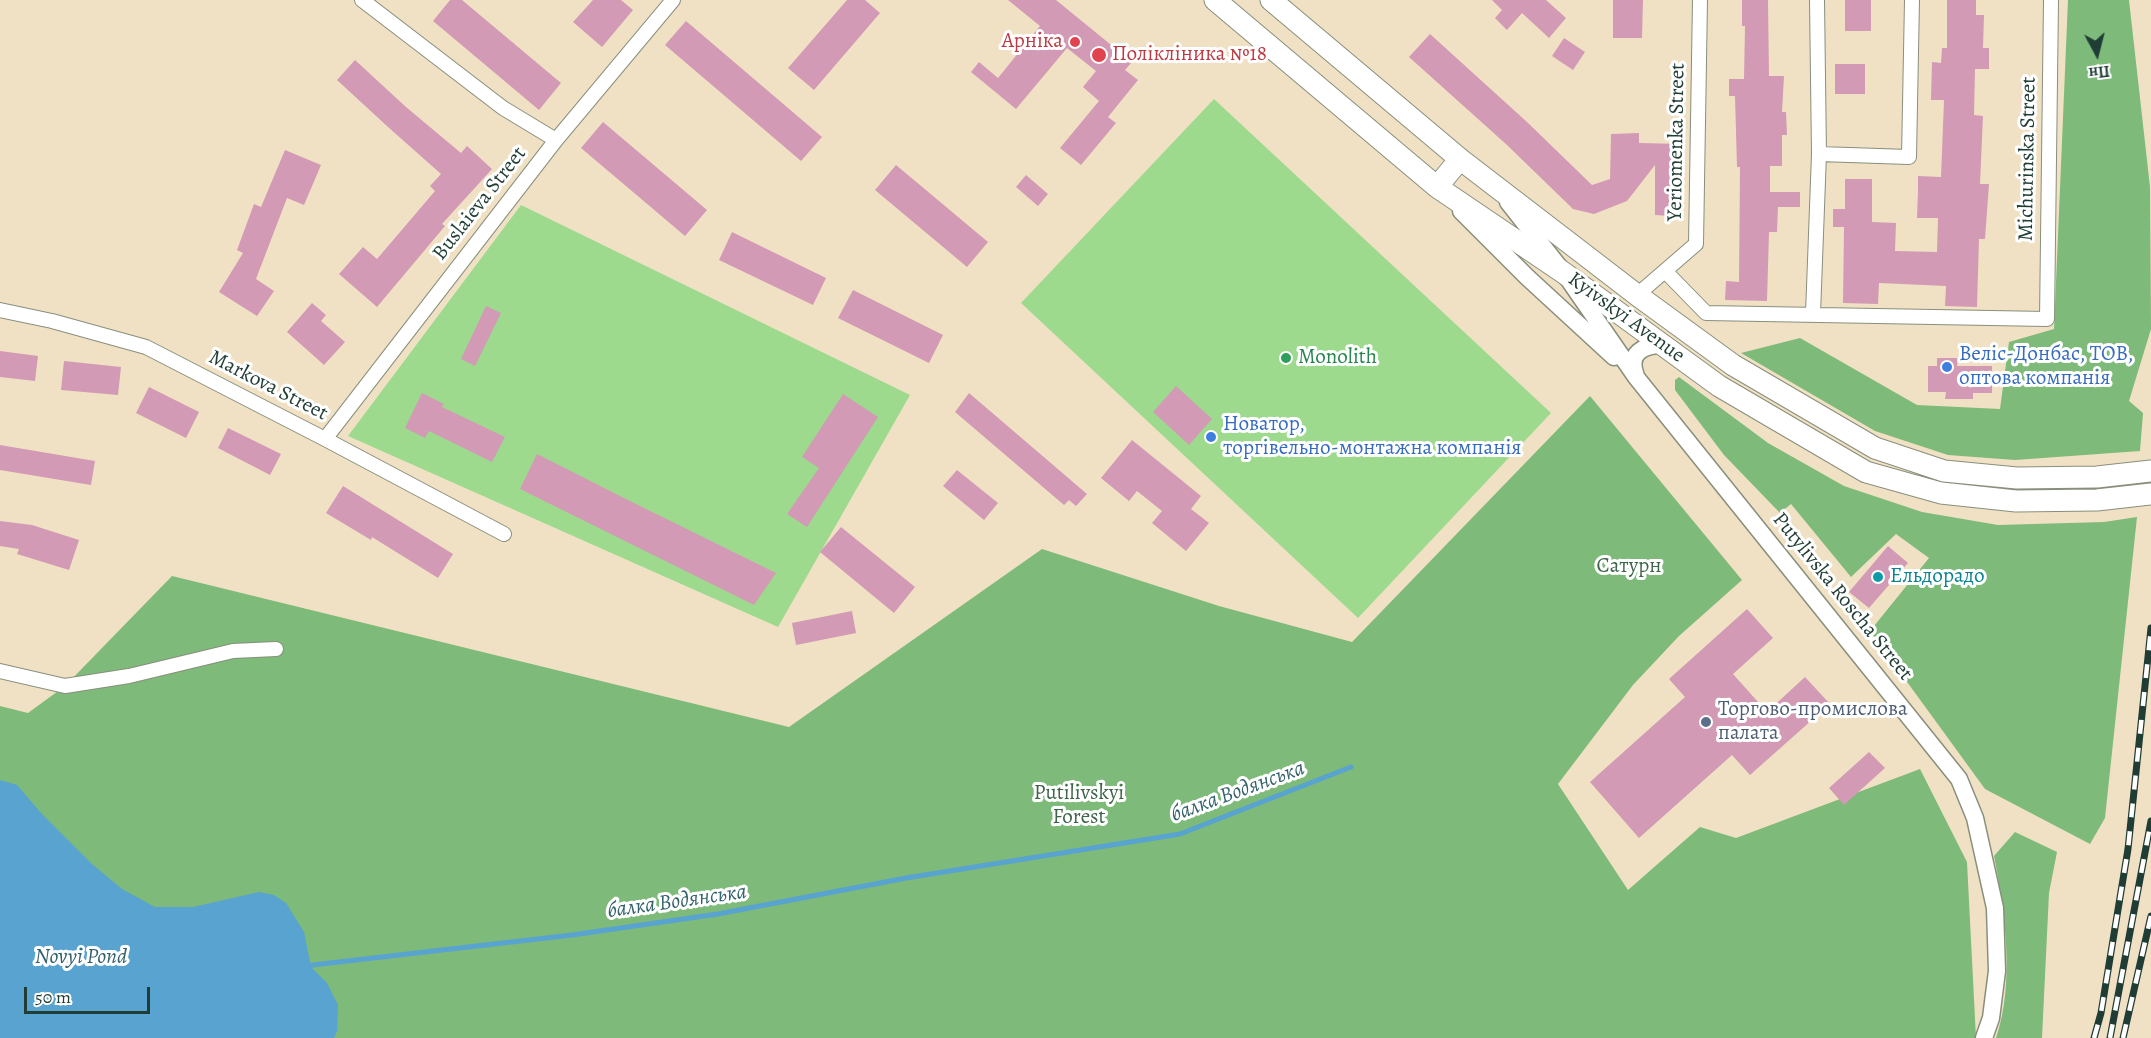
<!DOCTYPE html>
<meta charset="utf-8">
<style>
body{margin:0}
#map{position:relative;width:2151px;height:1038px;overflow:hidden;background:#f1e1c4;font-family:Alegreya,serif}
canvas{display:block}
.north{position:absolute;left:2067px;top:24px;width:60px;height:60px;-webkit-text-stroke:4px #fff;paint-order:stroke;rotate:173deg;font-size:16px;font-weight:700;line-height:24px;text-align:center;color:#1f3d34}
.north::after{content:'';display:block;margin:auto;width:21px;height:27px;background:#1f3d34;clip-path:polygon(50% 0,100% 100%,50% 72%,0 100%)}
.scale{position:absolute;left:24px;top:987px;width:126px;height:27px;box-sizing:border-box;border:3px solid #1f3d34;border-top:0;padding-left:8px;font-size:18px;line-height:21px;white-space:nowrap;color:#1f3d34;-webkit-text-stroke:4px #fff;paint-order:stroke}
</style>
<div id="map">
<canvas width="2151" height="1038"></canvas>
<div class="north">Пн</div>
<div class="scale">50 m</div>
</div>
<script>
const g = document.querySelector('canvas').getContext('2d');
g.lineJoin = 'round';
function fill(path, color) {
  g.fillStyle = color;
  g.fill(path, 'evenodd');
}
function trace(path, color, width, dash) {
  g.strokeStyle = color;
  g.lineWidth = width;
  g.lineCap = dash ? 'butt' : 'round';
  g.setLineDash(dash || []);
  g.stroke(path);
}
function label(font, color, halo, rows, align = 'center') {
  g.font = font + ' Alegreya,serif';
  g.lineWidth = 6;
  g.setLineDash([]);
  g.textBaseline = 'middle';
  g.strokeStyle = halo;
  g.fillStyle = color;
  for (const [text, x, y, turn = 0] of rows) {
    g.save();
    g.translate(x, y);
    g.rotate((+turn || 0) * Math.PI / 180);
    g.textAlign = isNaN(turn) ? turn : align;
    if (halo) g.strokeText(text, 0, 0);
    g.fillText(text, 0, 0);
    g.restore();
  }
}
const green = new Path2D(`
 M1214,99l337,314 -193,205 -337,-315z
 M521,205l389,190 -132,232 -430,-191z`);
const forest = new Path2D(`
 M2068,0h61l21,187 1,142 -22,72 14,12 -3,38 -125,9 -67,-5 -73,-24 -134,-78 59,-15 117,67 83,4 9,-67 45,-13z
 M1679,377l89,66 76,43 78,26 76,13 106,-3 33,-5 -32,301 -15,26 -105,-55 -115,-158 59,-73 -33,-24 -45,43 -60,-73 -11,9 -56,-58 -49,-65v-10z
 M1590,396l152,184 -63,56 -46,49 -75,99 70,106 72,-63 36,11 184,-69 47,93 9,176h-1976v-332l28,7 37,-27 107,-110 617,151 253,-178 177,57 133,36z
 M2015,832l42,20 -8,41 -7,145h-46c19,-55 9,-126 -2,-182z`);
const water = new Path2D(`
 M0,780l17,5 25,29 50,50 30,25 33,18h38l66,-15 15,3 12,8 18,29 7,35 16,16 11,22 -1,26 -3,7h-334z`);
const stream = new Path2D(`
 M304,966l268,-31 146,-21 188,-36 274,-44 171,-67`);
const building = new Path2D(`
 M450,0h12l99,83 -22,27 -106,-89z
 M593,0h28l12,10 -31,37 -29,-25z
 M847,0h18l15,13 -66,77 -26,-22z
 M1008,0h48l76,62 -7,8 13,10 -30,37 8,6 -35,42 -21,-17 39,-47 -16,-14 13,-16 -29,-23 -51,61 -45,-37 8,-10 19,16 42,-52z
 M1492,0h54l20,18 -17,20 -27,-25 -15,17 -12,-12 7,-8z
 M1613,0h30l-1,38h-29z
 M1742,0h26l1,76h15l-2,36h4l1,23h-5v31h-12v26h30v15h-22l-1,25h-8l-2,69 -42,-1 1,-19 13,1 1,-115h-3l-2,-71h-6v-17h15l1,-53h-3z
 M1845,0h26v31h-26z
 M1947,0h29v15h8l-1,33h6v21h-14l-1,46 9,1 -3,68h9l-4,55h-6l-2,68 -32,-1 1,-20 -67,-3 -1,21 -35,-1 1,-76h-11v-18h12v-30h27v43l24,1 -1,28 42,1 1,-34h-21l1,-28v-14l23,1 3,-77h-13l1,-38 9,1 1,-15h5z
 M686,21l136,116 -21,24 -136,-116z
 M1430,34l97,88 65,63 18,-6 1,-45 28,-1v10l44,1 1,62 -14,10 -15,-1v-50l-28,36 -33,13 -21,-5 -66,-64 -98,-88z
 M1564,38l21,14 -12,18 -21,-14z
 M355,60l51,47 55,46 6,-7 25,23 -50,55 3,2 -68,81 -38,-33 24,-27 14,12 58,-68 -5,-5 11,-12 -53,-47 -51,-47z
 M1835,64h30v30h-30z
 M603,122l104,88 -22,26 -104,-88z
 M285,150l36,15 -17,40 -17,-7 -31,81 18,12 -17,25 -38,-24 24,-39 -6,-3 17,-46 7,3z
 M896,165l92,77 -21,25 -92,-77z
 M1026,175l22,19 -10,12 -22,-19z
 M732,232l94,46 -13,27 -94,-45z
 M853,290l90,45 -14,28 -91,-45z
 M312,303l14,12 -5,6 24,21 -21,23 -37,-33z
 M486,306l15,7 -26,53 -14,-7z
 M0,351l38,5 -3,25 -35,-4z
 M1937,358h21l-1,8h35v27h-19v6h-28l1,-7h-18v-26h9z
 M64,361l57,6 -3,28 -57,-5z
 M1176,386l36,33 -23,26 -36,-33z
 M149,387l50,25 -13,26 -50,-25z
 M422,393l22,11 -2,3 63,30 -13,25 -63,-31 -4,7 -20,-10z
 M969,393l118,101 -11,12 -7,-6 -5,5 -109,-93z
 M843,394l35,23 -71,110 -20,-13 32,-46 -17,-11z
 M228,428l53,26 -11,21 -52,-27z
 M1132,440l69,56 -10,13 18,14 -23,28 -34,-28 10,-12 -25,-20 -8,10 -28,-23z
 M0,445l95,16 -4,24 -91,-15z
 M537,454l91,46 148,73 -22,32 -234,-116z
 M957,470l41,33 -14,17 -41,-34z
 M343,486l110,68 -15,24 -66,-41 -1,3 -45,-27z
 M0,521l32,4 47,15 -10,30 -52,-16 2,-5 -19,-3z
 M841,527l74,60 -21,26 -74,-61z
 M1888,546l20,17 -39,45 -20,-16z
 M1747,609l26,29 -40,36 34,38 38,-35 25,27 -80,71 -18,-20 -93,83 -49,-56 95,-85 -16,-18z
 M852,611l4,22 -60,12 -4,-22z
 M1869,752l16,16 -41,37 -15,-17z`);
const minor = new Path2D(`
 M362,0l141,108 53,32
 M1817,0l2,154 90,3 3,-157
 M1665,271l41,42 341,6 4,-319
 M1637,295l59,-51 4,-244
 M0,310l52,11 94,26 179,92 179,95
 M1813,314l6,-160
 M325,439l231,-299 117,-140
 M0,671l65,15 64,-10 104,-25 43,-2`);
const tertiary = new Path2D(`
 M1508,202l56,71 72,104 323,402 16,39 20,90 2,63 -6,47 -7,20
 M1461,211l66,66 87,80
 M1636,376c-9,-23 7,-31 27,-31`);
const primary = new Path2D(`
 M1215,0l222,187 127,86 155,113 147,86 75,21 75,8 81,-1 54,-6
 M1271,0l189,159 177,136 96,70 142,83 69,23 73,7 80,-1 54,-6
 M1437,187l23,-28`);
const rail = new Path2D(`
 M2094,1038l7,-25 27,-164 23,-221
 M2110,1038l41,-217
 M2123,1038l28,-122`);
const markers = [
 [1075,42,6,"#e0444e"],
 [1099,55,8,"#e0444e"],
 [1286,358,6,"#2e9e5b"],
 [1947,367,6,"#3f7fe0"],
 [1211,437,6,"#3f7fe0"],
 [1878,577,6,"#0f9aa8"],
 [1706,722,6,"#5c6f8a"]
];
const healthNames = [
 ["Арніка",1063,42],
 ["Полікліника №18",1112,55,"left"]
];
const streetNames = [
 ["Yeriomenka Street",1677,142,-89],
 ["Michurinska Street",2028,159,-89],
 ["Buslaieva Street",480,204,-52],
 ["Kyivskyi Avenue",1626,318,36],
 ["Markova Street",268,386,27],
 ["Putylivska Roscha Street",1842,597,51]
];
const shopNames = [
 ["Веліс-Донбас, ТОВ,",1959,355],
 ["оптова компанія",1959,379],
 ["Новатор,",1223,425],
 ["торгівельно-монтажна компанія",1223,449]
];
const leisureNames = [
 ["Monolith",1298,358]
];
const parkNames = [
 ["Сатурн",1629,567],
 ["Putilivskyi",1079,794],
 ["Forest",1079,818]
];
const cultureNames = [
 ["Ельдорадо",1890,577]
];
const serviceNames = [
 ["Торгово-промислова",1718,710],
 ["палата",1718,734]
];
const waterNames = [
 ["балка Водянська",1238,792,-20],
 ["балка Водянська",677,902,-8],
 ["Novyi Pond",81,958]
];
fill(green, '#9dda8e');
fill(forest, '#7eba79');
fill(water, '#58a3d0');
trace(stream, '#58a3d0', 5);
fill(building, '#d29ab5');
trace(minor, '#888f7c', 16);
trace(tertiary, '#888f7c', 19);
trace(primary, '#888f7c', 23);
trace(minor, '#fff', 14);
trace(tertiary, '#fff', 16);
trace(primary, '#fff', 21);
trace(rail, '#1f3d34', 7);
trace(rail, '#fff', 4.5, [14]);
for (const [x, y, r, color] of markers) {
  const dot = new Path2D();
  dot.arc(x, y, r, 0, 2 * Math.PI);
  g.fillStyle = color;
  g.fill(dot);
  trace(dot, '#fff', 2);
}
label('21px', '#be3a42', '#fff', healthNames, 'right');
label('21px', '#1f3d34', '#fff', streetNames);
label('21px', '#366cbe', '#fff', shopNames, 'left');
label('21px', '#27864d', '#fff', leisureNames, 'left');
label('21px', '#3e644a', '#fff', parkNames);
label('21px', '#0d838f', '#fff', cultureNames, 'left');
label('21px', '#4e5e75', '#fff', serviceNames, 'left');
label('italic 22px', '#33616b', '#fff', waterNames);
</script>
